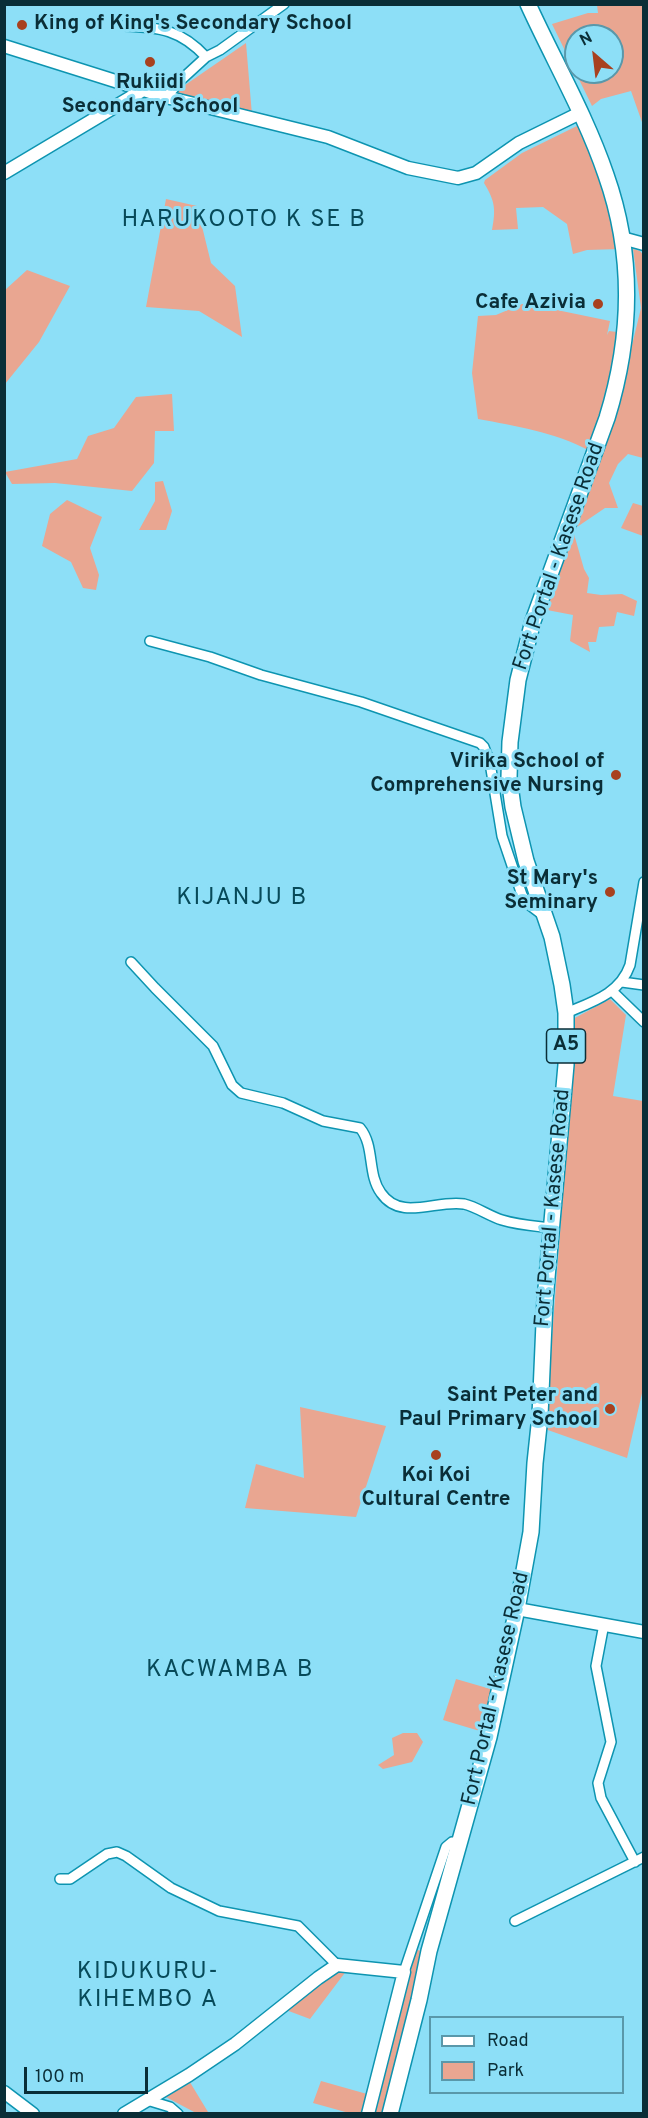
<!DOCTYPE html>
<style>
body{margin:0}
#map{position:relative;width:648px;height:2118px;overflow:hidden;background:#8ddff7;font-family:Overpass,sans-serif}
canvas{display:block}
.frame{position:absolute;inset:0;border:6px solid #0a2e37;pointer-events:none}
.legend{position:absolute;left:429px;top:2016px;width:195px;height:78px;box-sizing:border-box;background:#8ddff7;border:2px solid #5998aa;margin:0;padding:8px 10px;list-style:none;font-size:18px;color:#0a2e37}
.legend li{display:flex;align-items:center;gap:12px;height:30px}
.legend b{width:30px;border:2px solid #5998aa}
.north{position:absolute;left:564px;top:24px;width:60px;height:60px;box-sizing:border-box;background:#8ddff7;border:2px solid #5998aa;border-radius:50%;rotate:332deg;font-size:16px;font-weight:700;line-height:24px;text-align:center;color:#0a2e37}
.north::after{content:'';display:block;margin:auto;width:21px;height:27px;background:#a8411f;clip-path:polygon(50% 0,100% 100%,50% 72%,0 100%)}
.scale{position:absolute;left:24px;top:2067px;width:124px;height:27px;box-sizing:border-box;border:3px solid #0a2e37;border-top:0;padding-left:8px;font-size:18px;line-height:21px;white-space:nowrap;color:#0a2e37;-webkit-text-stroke:4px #8ddff7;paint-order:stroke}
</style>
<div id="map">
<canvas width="648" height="2118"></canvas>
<div class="frame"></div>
<ul class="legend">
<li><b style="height:8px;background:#fff"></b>Road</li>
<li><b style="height:16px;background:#e9a691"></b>Park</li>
</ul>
<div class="north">N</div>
<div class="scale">100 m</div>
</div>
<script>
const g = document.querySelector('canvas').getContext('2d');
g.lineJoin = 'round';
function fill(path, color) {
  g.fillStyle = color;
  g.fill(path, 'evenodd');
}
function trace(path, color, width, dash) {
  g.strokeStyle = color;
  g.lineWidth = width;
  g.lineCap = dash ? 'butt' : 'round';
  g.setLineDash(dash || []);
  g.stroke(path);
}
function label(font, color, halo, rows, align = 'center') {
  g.font = font + ' Overpass,sans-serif';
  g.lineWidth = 6;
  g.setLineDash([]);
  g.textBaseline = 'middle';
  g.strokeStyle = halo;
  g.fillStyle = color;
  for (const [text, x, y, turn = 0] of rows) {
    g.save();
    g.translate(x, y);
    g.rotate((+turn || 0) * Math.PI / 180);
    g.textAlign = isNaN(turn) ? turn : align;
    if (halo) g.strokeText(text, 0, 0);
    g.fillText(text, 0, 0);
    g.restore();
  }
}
const green = new Path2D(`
 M597,5h46v120l-12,-34 -30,8 -9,7 -40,-82 36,-11h10zM576,36h36v36h-36z
 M246,43l6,72 -75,-20 -2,-3z
 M579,125l19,39 22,85 -33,1 -14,4 -6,-30 -24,-17 -27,1 2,21 -26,1c4,-21 3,-29 -8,-47l1,-3 37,-27z
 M166,199l31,7 14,57 24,23 7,51 -43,-26 -53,-4z
 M633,249l7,2 4,5 -1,202 -15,-4 -10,10 -9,19 9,25h-13l-28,19 39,-116 25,-103z
 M27,270l43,16 -31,56 -34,42v-94z
 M533,303l19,6 58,12 -3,14 2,-4 8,1 -11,69 -18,49c-34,-18 -72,-24 -110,-31l-6,-46 6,-57 18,-1 26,-11z
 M172,394l2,37h-19l-1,32 -22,28 -77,-8 -43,1 -7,-12 72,-13 11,-23 26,-8 22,-31z
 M163,481l9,30 -6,19h-27l16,-29v-19z
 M67,500l35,17 -12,31 9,27 -3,15 -13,-2 -12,-26 -29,-16 8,-32z
 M633,503l10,3v30l-22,-8z
 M574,534l10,35 5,9 -2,15 14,2 21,-1 15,7 -3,15 -17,-4 -3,14 -15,1 -3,15h-8l2,10 -20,-11 3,-26 -26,-5 11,-35z
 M610,999l16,16 -13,81 30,5v288l-16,69 -82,-29 21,-274 5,-135z
 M300,1407l86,19 -30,91 -111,-9 11,-44 48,14z
 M456,1679l38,11 -11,42 -40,-12z
 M403,1733h14l6,9 -11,20 -29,7 -5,-4 16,-10 -2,-17z
 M416,1950l9,1 -40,162 -13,1 3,-20z
 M339,1970h8l-37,49 -24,-9z
 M188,2079l20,33 -12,1 -32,-17z
 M321,2081l46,13 -2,19h-16l-36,-10z`);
const minor = new Path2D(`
 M124,26c36,1 57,4 82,31
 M166,97l16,-18 24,-22 14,-7 64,-46
 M150,641l60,16 51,18 100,27 119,41 4,4 6,16 12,73 20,59 6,9 16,12
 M131,962l24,26 58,58 19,39 9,8 42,10 40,18 37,7c15,18 7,46 21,65 20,29 56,6 83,11 13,3 25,12 38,16 16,5 33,6 50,8
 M622,982l22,3
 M612,991l32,31
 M566,1013c26,-11 54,-19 64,-48l14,-83
 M604,1624l-8,42 15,76 -13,41 3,15 34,64
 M60,1879h10l37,-25 10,-2 9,4 45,32 48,23 79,15 39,39
 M515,1921l129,-64
 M404,1972l42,-125 6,-5 8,1
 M147,2100l23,7 8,7`);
const tertiary = new Path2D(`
 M4,46l162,51 162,40 80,31 50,10 18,-5 43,-30 61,-30
 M4,173l139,-83
 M622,238l22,6
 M517,1609l127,23
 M4,2092l29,22
 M124,2114l65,-39 46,-31 83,-66 19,-13 67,7 -36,142`);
const trunk = new Path2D(`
 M390,2114l29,-114 10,-49 60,-214 28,-128 14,-77 4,-69 5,-47 5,-116 21,-235v-52l-4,-28 -10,-48 -26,-76 -13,-54 -4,-29 1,-36 8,-62 15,-59 74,-203c25,-81 28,-161 -1,-243 -20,-59 -52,-114 -78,-171`);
const markers = [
 [22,25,6,"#a8411f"],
 [150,62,6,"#a8411f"],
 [598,304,6,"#a8411f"],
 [616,775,6,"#a8411f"],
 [610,892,6,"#a8411f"],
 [610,1409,6,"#a8411f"],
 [436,1455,6,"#a8411f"]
];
const shields = [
 [566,1046,39]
];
const shieldNames = [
 ["A5",566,1046]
];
const poiNames = [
 ["King of King's Secondary School",34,25,"left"],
 ["Rukiidi",150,84,"center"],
 ["Secondary School",150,108,"center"],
 ["Cafe Azivia",586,304],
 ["Virika School of",604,763],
 ["Comprehensive Nursing",604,787],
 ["St Mary's",598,880],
 ["Seminary",598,904],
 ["Saint Peter and",598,1397],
 ["Paul Primary School",598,1421],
 ["Koi Koi",436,1477,"center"],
 ["Cultural Centre",436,1501,"center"]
];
const streetNames = [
 ["Fort Portal - Kasese Road",560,557,-71],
 ["Fort Portal - Kasese Road",554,1208,-85],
 ["Fort Portal - Kasese Road",497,1689,-77]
];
const quarterNames = [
 ["HARUKOOTO K SE B",244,221],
 ["KIJANJU B",242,899],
 ["KACWAMBA B",230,1671],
 ["KIDUKURU-",148,1973],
 ["KIHEMBO A",148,2001]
];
fill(green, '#e9a691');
trace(minor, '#0d94b0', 12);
trace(tertiary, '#0d94b0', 15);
trace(trunk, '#0d94b0', 18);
trace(minor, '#fff', 9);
trace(tertiary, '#fff', 12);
trace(trunk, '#fff', 15);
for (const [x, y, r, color] of markers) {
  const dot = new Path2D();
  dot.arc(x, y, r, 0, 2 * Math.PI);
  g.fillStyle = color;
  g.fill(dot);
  trace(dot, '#8ddff7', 2);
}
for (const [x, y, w] of shields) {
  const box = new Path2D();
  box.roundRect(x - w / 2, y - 17, w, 34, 4.5);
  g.fillStyle = '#8ddff7';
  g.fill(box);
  trace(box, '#0a2e37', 1.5);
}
label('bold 20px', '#0a2e37', null, shieldNames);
label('bold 21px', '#0a2e37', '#8ddff7', poiNames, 'right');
label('21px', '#0a2e37', '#8ddff7', streetNames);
g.letterSpacing = '1.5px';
label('24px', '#074a59', '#8ddff7', quarterNames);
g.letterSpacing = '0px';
</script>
